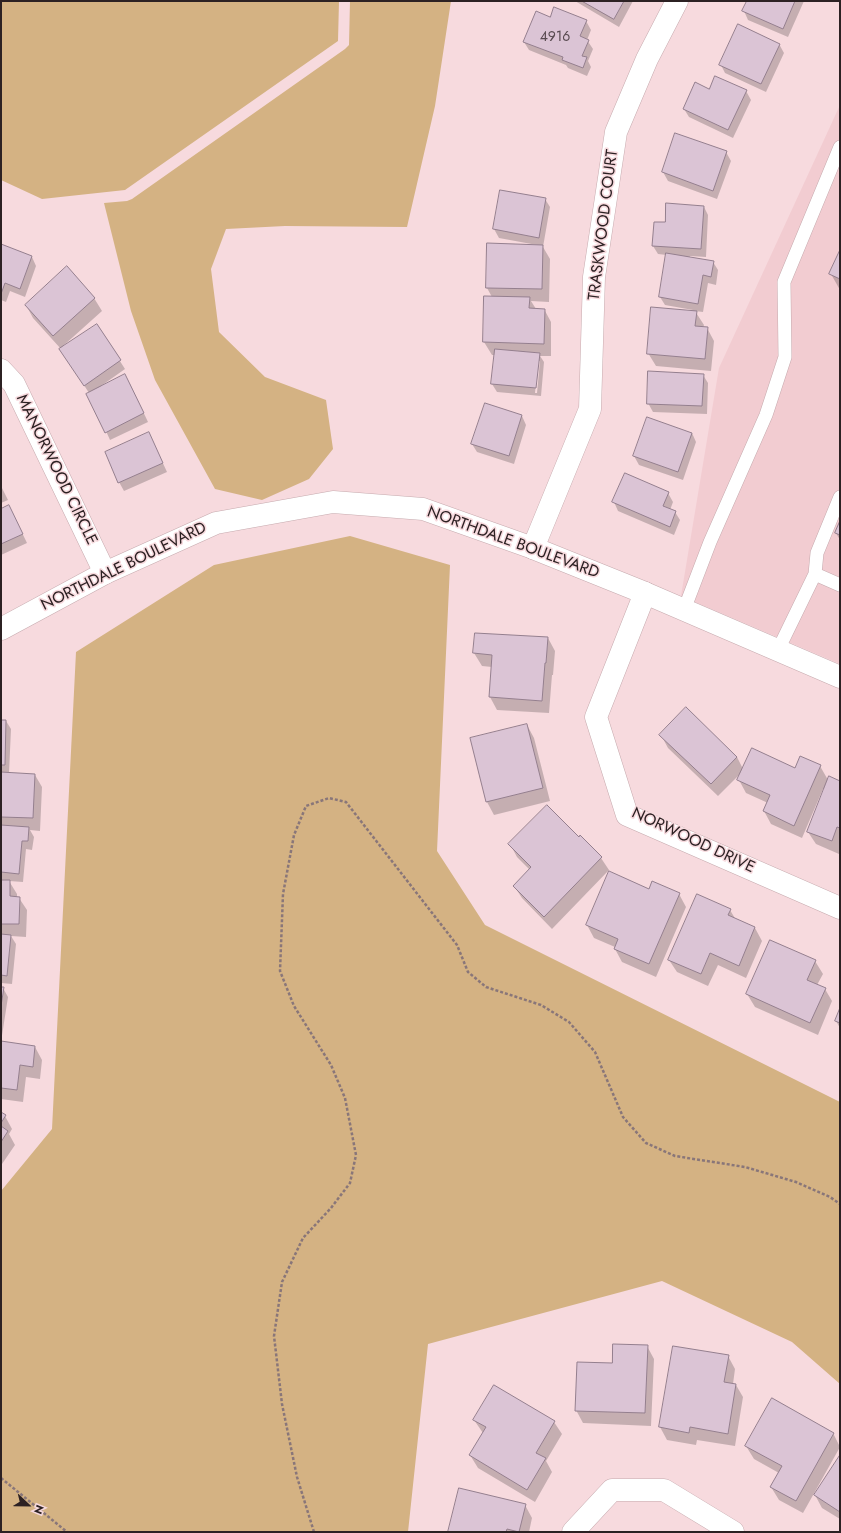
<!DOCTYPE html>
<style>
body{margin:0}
#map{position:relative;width:841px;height:1533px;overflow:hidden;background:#f7dade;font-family:Jost,sans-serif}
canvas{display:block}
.frame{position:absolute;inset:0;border:2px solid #2c2123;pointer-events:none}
.north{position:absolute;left:8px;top:1485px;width:40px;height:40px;-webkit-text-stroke:3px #f7dade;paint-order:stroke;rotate:112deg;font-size:11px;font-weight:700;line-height:16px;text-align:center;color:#2c2123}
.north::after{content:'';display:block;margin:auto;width:14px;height:18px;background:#2c2123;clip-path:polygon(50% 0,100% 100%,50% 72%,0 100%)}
</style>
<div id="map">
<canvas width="841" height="1533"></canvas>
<div class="frame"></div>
<div class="north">N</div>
</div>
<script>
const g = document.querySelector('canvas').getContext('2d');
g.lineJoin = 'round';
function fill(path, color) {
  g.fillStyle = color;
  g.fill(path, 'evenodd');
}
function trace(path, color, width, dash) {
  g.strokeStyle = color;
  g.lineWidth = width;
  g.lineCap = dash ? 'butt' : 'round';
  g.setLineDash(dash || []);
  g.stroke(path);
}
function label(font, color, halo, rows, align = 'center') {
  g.font = font + ' Jost,sans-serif';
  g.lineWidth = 3;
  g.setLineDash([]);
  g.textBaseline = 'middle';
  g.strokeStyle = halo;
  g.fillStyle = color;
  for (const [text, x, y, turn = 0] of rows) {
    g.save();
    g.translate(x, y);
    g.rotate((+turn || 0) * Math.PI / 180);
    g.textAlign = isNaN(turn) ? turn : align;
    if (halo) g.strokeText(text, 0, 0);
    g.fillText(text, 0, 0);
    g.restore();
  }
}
const built = new Path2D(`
 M840,105v559l-159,-68 38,-228z`);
const green = new Path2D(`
 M1,1h338l-1,40 -213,149 -83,9 -41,-19z
 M350,1h101l-16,105 -28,121 -122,-1 -59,3 -15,40 8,63 46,45 61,23 7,49 -24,30 -47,21 -47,-11 -60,-109 -24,-69 -27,-108 23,-2 5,-2 213,-150 4,-4z
 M350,536l100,29 -13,286 48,74 355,177v282l-48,-42 -130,-61 -234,63 -20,188h-407v-341l51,-62 24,-477 138,-87z`);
const shadow = new Path2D(`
 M575,1h58l-14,26z
 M748,1h56l-16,36 -40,-17 -4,-9z
 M551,18l35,3 5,9 -4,10 6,9 -5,12 3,6 -4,9 -19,-8 -2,-3 -37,-15 -5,-8z
 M779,44l5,9 -18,39 -41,-19 -4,-8z
 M746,91l5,9 -18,38 -44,-21 -5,-8z
 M726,152l5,9 -14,38 -49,-18 -5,-9z
 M545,199l5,8 -7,40 7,12 -1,43 -18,-1 5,8h8l7,13v34h-11l4,6 -3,34 -44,-4 -5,-8 3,-29h-3l-8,-13 8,-45 -5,-9 50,-43 -38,-7 -5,-9zM538,361h2l-3,32h-2z
 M704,207l4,8 -2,42 -16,-1 -1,2 24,4 5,8 -2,15 -8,-2 -5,29 -8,-1 9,14 -1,3h4l7,13 -3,30 -55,-5 -8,-13 45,-43 -28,-5 -5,-8 7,-42 -9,-1 -5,-8 13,-22z
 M1,245l31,12 4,9 -11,31 -15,-6 -4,11 -5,-2z
 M840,253v37l-9,-16z
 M94,298l8,13 -39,35 1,1 33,-22 28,44 -24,17 1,1 28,-3 18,38 -38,18 -21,-47 -28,-44 -28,-31 -7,-13z
 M703,375l5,8 -1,31 -54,-2 -5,-9z
 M522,416l4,9 -12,39 -37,-12 -5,-8z
 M149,433l18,39 -43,19 -5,-9z
 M692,433l4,9 -13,38 -44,-15 -5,-9z
 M1,486l7,14 -7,3z
 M668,493l5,9 -3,8 5,2 5,8 -6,15 -56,-24 -4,-9z
 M9,506l18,37 -26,12v-45z
 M840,524v16l-4,-7z
 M548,638l7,13 -2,24h-1l-3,38 -52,-3 -7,-13 2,-30 -10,-1 -8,-13z
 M1,721h5l5,8 -2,44 26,2 7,12 -2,44 -10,-1 4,7 -2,13 -6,-1 -3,33 -14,-1 8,13v4h2l8,12 -1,27 -15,-1 5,8 -4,40 -11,-1z
 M527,725l7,13 16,63 -56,14 -7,-13 -16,-63z
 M661,735l76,22 6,12h52l25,-3 8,14 12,2 -1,72 -23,-10 -8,-12 17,-43h-2l-21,49 -31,-14 -7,-13 4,-8 -22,-10 -7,-13 3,-8 -24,24 -50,-48z
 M580,837l21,21 8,12 -57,59 -30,-31 -8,-12 16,-16 -13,-13 -7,-13 69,-6z
 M649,890l30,4 7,13 -30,70 -34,-15 -7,-13v-2l-21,-9 -7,-13z
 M730,910l6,10 19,8 7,13 -16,37 -28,-13 -10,21 -31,-14 -8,-12z
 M815,961l8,13 -6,11 8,4 7,12 -14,34 -63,-28 -8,-13z
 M1,988h2l5,9 -7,45 34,5 7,13 -2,19 -14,-2 -3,25 -22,-3z
 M840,1011v17l-4,-7z
 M1,1113l4,3 7,13 -3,5 6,11 -13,19 -1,-1z
 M647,1346l7,13 -3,67 -68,-3 -7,-13 37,-46z
 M674,1347l54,9 7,13 -2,15 3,1 7,12 -8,49 -38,-6 -1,5 -29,-5 -7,-13z
 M474,1420l80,2 8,12 -16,27 6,11 -17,30 -57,-34 -8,-13 13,-22z
 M833,1433l7,14 -37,66 -24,-13 -8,-13 8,-14 -25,-14 -8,-13z
 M840,1457v62l-18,-11 -7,-13z
 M525,1505l7,13 -3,14h-80z`);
const building = new Path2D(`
 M582,1h42l-10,18z
 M747,1h48l-12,28 -41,-18z
 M554,7l33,13 -7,16 9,4 -7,16 5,1 -4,11 -21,-8 1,-3 -40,-15 13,-31 14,6z
 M738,24l42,20 -19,40 -42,-19z
 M715,76l32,14 -19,40 -45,-21 12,-27 14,7z
 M675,133l52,18 -14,40 -51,-19z
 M500,190l46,8 -7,40 -46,-9z
 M666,203l38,3 -3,43 -49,-3 2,-24h11z
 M487,243l56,2 -1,44 -56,-1z
 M1,244l31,12 -12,33 -15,-6 -4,11z
 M840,250v29l-11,-5z
 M666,253l48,8 -3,16 -8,-2 -5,29 -39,-7z
 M67,266l28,32 -42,38 -28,-31z
 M484,296l46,1 -1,11 16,1 -1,35 -61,-2z
 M651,307l46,4 -2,15 13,1 -3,32 -58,-5z
 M97,324l24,36 -37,26 -25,-37z
 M495,349l45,4 -4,35 -45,-4z
 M648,371l56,3 -2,32 -55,-2z
 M125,374l19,39 -39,20 -19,-39z
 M485,403l37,12 -13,41 -38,-12z
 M647,417l45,16 -14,39 -45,-16z
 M149,432l14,31 -45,20 -13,-31z
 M625,473l44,19 -6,14 13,5 -6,16 -58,-25z
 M9,505l14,29 -22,10v-35z
 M840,521v14l-5,-2z
 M475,633l73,4 -2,26h-1l-3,38 -53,-4 3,-42 -19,-2z
 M686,707l51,50 -26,27 -52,-49z
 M1,720h5l-1,45h-4z
 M527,724l16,64 -57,14 -16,-64z
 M752,748l43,20 5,-12 21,9 -27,61 -31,-15 7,-16 -33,-15z
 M1,772l34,2 -2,44 -32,-1z
 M829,776l11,5v47l-3,-1 -5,14 -25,-9z
 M547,805l32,32 1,-2 22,22 -58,60 -31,-31 18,-19 -23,-23z
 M1,825l28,2 -1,14h-6l-3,33 -18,-2z
 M609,871l40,18 3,-8 28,12 -31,71 -35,-15 4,-10 -32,-14z
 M1,880h9v16l10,1 -1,27h-18z
 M697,894l34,15 -3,6 27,12 -16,39 -29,-13 -9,21 -33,-14z
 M1,934l10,1 -4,41 -6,-1z
 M770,940l46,20 -9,20 19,8 -16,35 -64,-29z
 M1,987h3l-3,19z
 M840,1008v15l-5,-2z
 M1,1041l34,5 -2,21 -13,-2 -3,25 -16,-2z
 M1,1112l5,3 -5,8z
 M1,1126l7,5 -7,11z
 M613,1344l35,1 -3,68 -70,-2 2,-49 35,1z
 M673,1346l56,9 -5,27 12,2 -8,50 -38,-7 -1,6 -30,-6z
 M494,1385l61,36 -19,32 10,5 -19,32 -58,-35 17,-28 -13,-7z
 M772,1398l62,35 -38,68 -26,-14 12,-21 -37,-20z
 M840,1455v57l-26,-17z
 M459,1488l67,16 -7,28 -12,-3 -1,3h-58z`);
const path = new Path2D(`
 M1,1478l66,54
 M314,1532l-17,-55 -15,-73 -8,-68 8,-54 21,-44 28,-30 19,-25 6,-28 -11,-57 -14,-33 -37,-59 -14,-35 3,-77 11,-59 12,-29 23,-8 17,4 111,143 11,27 18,15 55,18 28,17 26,30 28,65 23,26 29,13 70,11 51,15 34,15 10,7`);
const service = new Path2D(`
 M815,574l2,-21 23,-56
 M684,610l26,-68 56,-127 19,-58 -1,-75 56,-135
 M778,650l37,-76 25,11`);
const minor = new Path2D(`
 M1,370l13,14 91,189
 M533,548l57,-139 4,-132 22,-145 31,-73 30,-58
 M645,593l-49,124 31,98 213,93
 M573,1532l39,-42h52l69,42`);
const tertiary = new Path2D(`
 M1,629l104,-56 111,-50 117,-21 90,7 110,39 112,45 195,84`);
const numberNames = [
 ["4916",555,38]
];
const streetNames = [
 ["TRASKWOOD COURT",604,225,-83],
 ["MANORWOOD CIRCLE",56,470,64],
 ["NORTHDALE BOULEVARD",513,543,20],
 ["NORTHDALE BOULEVARD",124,567,-26],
 ["NORWOOD DRIVE",693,841,25]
];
fill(built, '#f2ccd1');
fill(green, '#d4b283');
fill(shadow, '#0003');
fill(building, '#dbc4d5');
trace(building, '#947f8e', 1);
trace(service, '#c6aaae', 14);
trace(minor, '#c6aaae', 23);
trace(tertiary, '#c6aaae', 23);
trace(path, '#897679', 2.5, [3, 2]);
trace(service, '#fff', 13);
trace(minor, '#fff', 22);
trace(tertiary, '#fff', 22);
label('14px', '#584a50', null, numberNames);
label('16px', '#2c2123', '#f7dade', streetNames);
</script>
